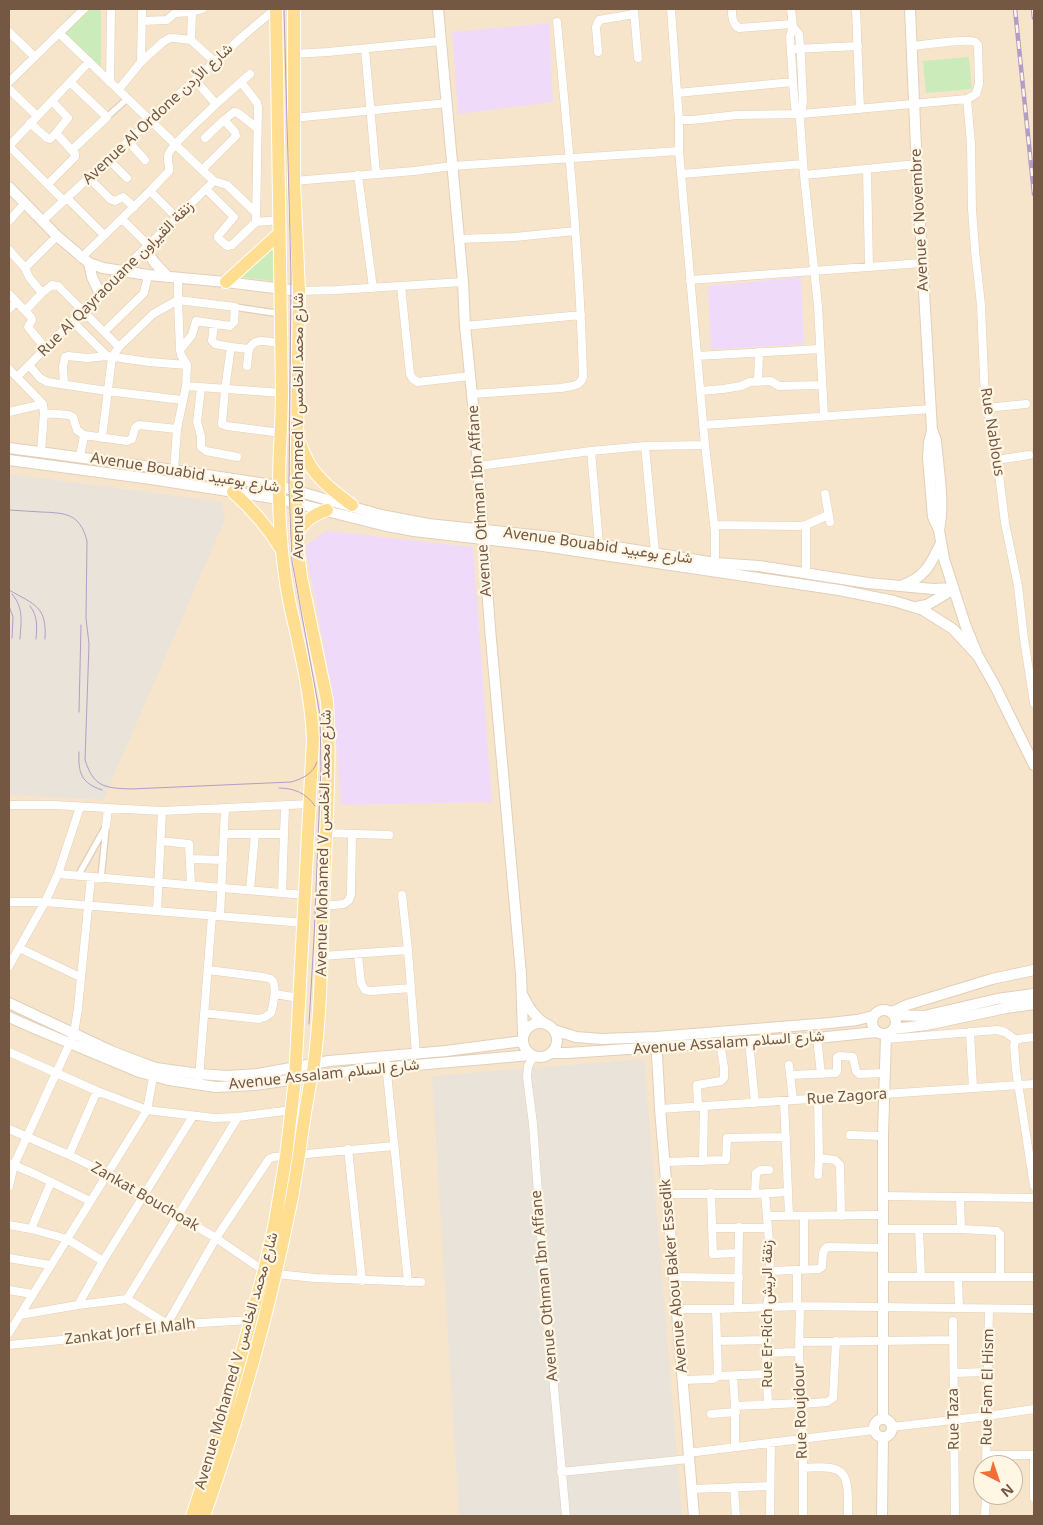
<!DOCTYPE html>
<meta charset="utf-8">
<style>
body{margin:0}
#map{position:relative;width:1043px;height:1525px;overflow:hidden;background:#fef3dc;font-family:"Noto Sans",sans-serif}
canvas{display:block}
.frame{position:absolute;inset:0;border:10px solid #745844;pointer-events:none}
.north{position:absolute;left:973px;top:1455px;width:50px;height:50px;box-sizing:border-box;background:#fff6e4;border:1px solid #c7b7a4;border-radius:50%;rotate:139deg;font-size:14px;font-weight:700;line-height:20px;text-align:center;color:#745844}
.north::after{content:'';display:block;margin:auto;width:18px;height:22px;background:#f16e38;clip-path:polygon(50% 0,100% 100%,50% 72%,0 100%)}
</style>
<div id="map">
<canvas width="1043" height="1525"></canvas>
<div class="frame"></div>
<div class="north">N</div>
</div>
<script>
const g = document.querySelector('canvas').getContext('2d');
g.lineJoin = 'round';
function fill(path, color) {
  g.fillStyle = color;
  g.fill(path, 'evenodd');
}
function trace(path, color, width, dash) {
  g.strokeStyle = color;
  g.lineWidth = width;
  g.lineCap = dash ? 'butt' : 'round';
  g.setLineDash(dash || []);
  g.stroke(path);
}
function label(font, color, halo, rows, align = 'center') {
  g.font = font + ' "Noto Sans",Vazirmatn,sans-serif';
  g.lineWidth = 4.5;
  g.setLineDash([]);
  g.textBaseline = 'middle';
  g.strokeStyle = halo;
  g.fillStyle = color;
  for (const [text, x, y, turn = 0] of rows) {
    g.save();
    g.translate(x, y);
    g.rotate((+turn || 0) * Math.PI / 180);
    g.textAlign = isNaN(turn) ? turn : align;
    if (halo) g.strokeText(text, 0, 0);
    g.fillText(text, 0, 0);
    g.restore();
  }
}
const residential = new Path2D(`
 M9,9h1025v1507h-1025zM983,1465h30v30h-30z`);
const industrial = new Path2D(`
 M9,474l213,28 3,17 -122,281 -94,-5z
 M644,1059l38,457h-223l-27,-440z`);
const education = new Path2D(`
 M549,23l4,79 -95,12 -6,-82z
 M801,277l3,67 -93,6 -3,-64z
 M326,531l147,16 19,255 -151,3 -9,-116 -27,-143z`);
const green = new Path2D(`
 M89,9h12v63l-38,-36z
 M969,57l3,32 -46,4 -3,-32z
 M270,249l5,3 -2,29 -32,-4 -1,-1z`);
const pedestrian = new Path2D(`
 M107,117l21,-19
 M235,307l46,7
 M78,876l28,-50
 M101,878l5,-50`);
const minor = new Path2D(`
 M671,9l8,111v31l26,294 10,87v35
 M732,9c0,7 0,15 7,19l53,-4
 M791,9l2,18 -3,9 3,46 2,25 5,10
 M856,9l4,100
 M634,11l4,47
 M142,21l25,-1 8,-7 17,-1
 M793,27l6,7 2,23 2,45 -3,18 4,55 14,131 6,109
 M9,32l26,25
 M59,33l143,137 12,11 13,4 29,28
 M191,40l1,-28 10,-3
 M365,49l11,124
 M795,49l63,-3
 M598,52l-2,-25 3,-7 35,-6
 M293,54l35,-2 113,-11
 M141,62l22,-20 7,-4h4l17,2 24,22
 M9,82l75,-73
 M70,82l37,35 -35,33
 M110,82l1,-73
 M241,82l16,21 1,4 -2,115 25,-2
 M9,89l28,27
 M119,89l22,-27 1,-53
 M677,93l116,-11
 M967,99l4,45 1,65 3,41 6,55 4,95 11,50 9,73 13,63 6,53 10,64
 M52,101l16,17 -12,15
 M216,104l34,-30
 M293,118l154,-15
 M679,120h13l45,-5 65,-1 165,-15 9,-5 3,-10 -1,-39c-1,-1 -1,-2 -3,-3 -6,-4 -53,3 -63,4
 M30,123l17,15 3,1 6,-6 19,21v3l-27,27
 M205,138l19,-18 10,-8 4,1 19,15
 M128,141l17,19
 M9,146l80,-84
 M9,146l55,55
 M109,160l18,18
 M202,170l34,-34 -1,-4 -11,-12
 M867,170l2,97
 M682,174l121,-10
 M358,175l15,113
 M804,175l113,-11
 M89,178l21,21 5,2 8,-4 11,10
 M294,181l120,-10 38,-5 227,-15
 M206,189l28,28 -16,19v2l9,8 5,-1 24,-23
 M150,191l27,27
 M67,198l37,37
 M122,219l27,27
 M9,221l16,-18
 M42,221l109,-101 92,-84 32,-27
 M57,236l-32,32 4,9 13,16 10,-8 6,1 61,61 -7,10 -10,81
 M458,239l57,-2 60,-6
 M9,250l16,18
 M81,258l69,-67 19,-20c1,-5 -2,-10 -1,-15 1,-10 40,-43 48,-52l-21,-24
 M690,280l232,-17
 M401,286l9,88 3,5 5,3 52,-6
 M299,291l38,-1 126,-8
 M9,294l22,23 1,3 -4,7 18,22
 M9,309l7,-7
 M25,311l17,-18
 M73,322l34,34 42,6 38,3 -1,21 -9,43 -3,41
 M214,324l-2,17 3,3 16,3 -6,42 -3,35 5,2 54,7
 M465,326l116,-11
 M104,332l40,-39 4,-18
 M119,347l34,-33 25,-14v-22
 M231,347l18,2c6,-13 21,-7 33,-5
 M180,350l12,-15 4,-14 34,5 4,-4 1,-15 -57,-7 2,50 1,5 6,10
 M697,356l123,-7
 M29,365l11,13 7,4 60,9 75,9
 M247,366l2,-17
 M9,369l34,35 1,9 -3,39
 M17,377l106,-107 91,-89
 M758,382l1,-30
 M64,384l-1,-17 2,-10 3,-1 19,2 20,-2
 M186,386l96,7
 M201,388l-4,34 4,14v11l5,4 31,6
 M701,391l22,-2 18,-3 9,-4 21,-1 8,5 43,-1
 M472,394l89,-6c9,-2 19,-1 22,-11 -3,-118 -15,-237 -26,-355
 M986,408l40,-4
 M9,412l34,-8
 M44,413l25,2 4,2 4,13 7,5 -4,22
 M704,425l227,-16
 M84,435l43,6 5,-2 3,-11 4,-3 38,4
 M645,446l10,107
 M591,451l8,93
 M997,460l32,-5
 M479,466l112,-15 54,-5 60,-1
 M825,494l5,28
 M714,525l86,1 6,-1 22,-10
 M806,574v-49
 M9,805h45l108,6 148,-7
 M106,826l2,-18
 M326,833l63,2
 M224,834h60
 M161,841l28,3 2,41
 M190,859l33,1
 M58,874l247,21
 M250,890l5,-56
 M282,892l3,-86
 M402,895l6,55 8,104
 M9,902h36l259,21
 M323,906l21,-2 5,-4 2,-6 1,-60
 M157,911l5,-100
 M220,916l5,-108
 M19,948l61,29
 M358,955l3,28 4,7 6,1 40,-3
 M322,956l86,-6
 M9,966l36,-64 13,-28 22,-67
 M275,994l24,4
 M204,1013l55,6 6,-2 6,-4c2,-7 7,-29 0,-34 -1,0 -7,-2 -8,-2l-55,-7
 M970,1032l3,56
 M1034,1037l-16,2 -2,1 -2,5 2,25 18,116
 M817,1038l4,36
 M886,1039l111,-9 8,2 11,8
 M749,1041l6,62
 M9,1052l88,39 50,19 67,8 24,-1 54,-7
 M534,1056l-6,10 -1,11 6,47 12,166 21,226
 M386,1063l22,219
 M789,1065l4,35
 M790,1075l46,-2 1,-2v-14l3,-1 13,1 3,14 3,3 26,-1
 M199,1078l13,-162
 M818,1099l1,59 -1,17
 M698,1107l-1,-22 24,-4 3,-3v-11l-4,-24
 M660,1109l374,-25
 M9,1129l60,26 39,19 108,64 48,33 12,3 39,4 106,4
 M850,1135l33,1
 M348,1149l14,132
 M69,1155l28,-64
 M819,1158l16,2 5,5 1,51
 M703,1161l1,-55
 M665,1162l61,-2 1,-22 59,-1
 M9,1163l26,11 55,27
 M9,1186l5,-21 60,-131 4,-26 13,-131
 M788,1192l1,24
 M711,1193l2,61 25,-1
 M765,1193l5,61 -1,40 -2,13 -1,46 2,52
 M668,1194h87l33,-2 -4,-91
 M755,1194l1,-21 5,-3h8
 M884,1196l150,2
 M960,1197l1,32
 M767,1216l117,-1
 M9,1225l22,4 36,10 36,22
 M712,1228h56
 M31,1229l20,-47
 M884,1229h77l36,2 3,3v43
 M919,1229l2,48
 M9,1258l41,7
 M804,1270v-54
 M770,1271l49,-2 3,-2c1,-7 -1,-16 5,-20l57,1
 M674,1277l65,1
 M884,1277h150
 M958,1277l1,31
 M9,1290l23,4
 M127,1299l111,-182
 M78,1305l25,-44 90,-145
 M797,1306v-36
 M800,1306l-1,46 4,88v76
 M738,1308l1,-81
 M677,1309h39l84,-3 234,3
 M716,1309l2,67
 M20,1315l58,-10 49,-6 40,25
 M953,1321l2,195
 M168,1325l-1,-1 49,-86 53,-79 5,-2 120,-11
 M9,1333l138,-223 7,-38
 M717,1341l50,-1
 M799,1342l154,-2
 M9,1345l63,-6 96,-14 83,-5
 M766,1353l33,-1
 M954,1373l33,-1
 M733,1376l2,30v41
 M683,1380l30,-1 5,-3 49,-2
 M801,1404l26,-2 6,-4 3,-57
 M735,1406l66,-3
 M711,1414l25,-2
 M892,1427l95,-11 47,-7
 M688,1453l186,-23
 M987,1455h47
 M1034,1455v43
 M986,1465l3,-156
 M803,1468c47,-4 45,6 45,48
 M561,1472l128,-13
 M734,1487l2,29
 M692,1489l78,-3
 M770,1516l1,-73
 M985,1516l1,-21`);
const tertiary = new Path2D(`
 M438,9l25,273 2,44 10,98 15,204 31,346 2,61
 M910,9l7,161 15,260 4,10c2,28 9,62 3,90
 M9,187l48,49 32,27 14,5 45,7 78,7 73,9
 M146,249l8,13 14,15
 M89,263l3,14 8,17
 M932,431l-3,11 -1,16 5,59 6,13 5,29 22,68 12,29 16,28 40,81
 M9,448l165,22 105,16 102,29 47,9 133,14 154,25 44,3 109,17 65,6 20,-1
 M9,460l142,19 128,20 103,26 32,6 129,15 296,44 55,11 29,9 30,19 25,27
 M903,585c23,-8 28,-22 38,-42
 M916,607l11,-2 25,-15
 M523,996c6,12 11,20 22,28
 M9,1003l102,48 31,12 14,5 43,6 28,2 31,-2 71,-13 117,-10 77,-10
 M872 1022a12 12 0 1 1 24 0a12 12 0 1 1-24 0Z
 M892,1012l15,-7 85,-26 42,-9
 M894,1015l30,1 73,-17 37,-5
 M9,1017l27,12 103,43 30,8 47,7 39,-2 104,-15 172,-15
 M523 1040a17 17 0 1 1 34 0a17 17 0 1 1-34 0Z
 M894,1029l32,-4 80,-17 28,-4
 M554,1030l22,7 26,2 54,-2 174,-14 27,-3 16,-4
 M656,1037l4,72 34,407
 M551,1053h16l182,-12 68,-3 59,-6
 M883,1419v-283l3,-101
 M874 1428a9 9 0 1 1 18 0a9 9 0 1 1-18 0Z
 M882,1516l1,-79`);
const primary = new Path2D(`
 M226,282l54,-49
 M300,443c2,6 5,13 8,19 10,18 28,31 44,43
 M233,492c19,17 35,35 48,57
 M297,534c7,-13 16,-19 30,-24
 M192,1516l28,-83 44,-162 11,-49 11,-66 9,-77 18,-340c-2,-46 -13,-89 -23,-134 -7,-34 -10,-70 -11,-105 -1,-36 3,-73 3,-109 -1,-128 -3,-255 -6,-382
 M204,1516c36,-101 65,-204 86,-309 8,-36 11,-74 18,-111 1,-11 5,-21 6,-32 8,-60 7,-120 10,-179 2,-61 7,-123 3,-184l-26,-124 -4,-32 -1,-42 3,-212 -5,-110v-172`);
const tram = new Path2D(`
 M284,9l7,265 -2,215 3,72 28,154 1,52 -7,171 -5,86
 M9,510c10,1 21,1 32,2 24,1 39,1 46,29l-1,77 3,26 -4,116c9,27 19,28 46,29l160,-7c11,-3 22,-8 26,-20
 M9,590c26,15 38,16 36,49
 M12,594c12,14 9,27 8,45
 M9,606l4,11 -1,21
 M30,606c8,10 7,21 6,33
 M79,712l2,-87
 M79,752c-1,21 2,31 23,38
 M279,788c15,0 27,5 36,18`);
const rail = new Path2D(`
 M1015,9l19,185
 M1033,9l1,9`);
const streetNames = [
 ["Avenue Al Ordone شارع الأردن",158,114,-43],
 ["Avenue 6 Novembre",920,220,-93],
 ["Rue Al Qayraouane زنقة القيراون",116,279,-45],
 ["Avenue Mohamed V شارع محمد الخامس",299,426,-90],
 ["Rue Nablous",992,432,81],
 ["Avenue Bouabid شارع بوعبيد",185,473,9],
 ["Avenue Othman Ibn Affane",480,501,-94],
 ["Avenue Bouabid شارع بوعبيد",598,546,8],
 ["Avenue Mohamed V شارع محمد الخامس",324,843,-89],
 ["Avenue Assalam شارع السلام",729,1043,-4],
 ["Avenue Assalam شارع السلام",324,1075,-6],
 ["Rue Zagora",847,1097,-4],
 ["Zankat Bouchoak",145,1197,30],
 ["Avenue Abou Baker Essedik",674,1276,-95],
 ["Avenue Othman Ibn Affane",545,1286,-95],
 ["Rue Er-Rich زنقة الريش",768,1314,-90],
 ["Zankat Jorf El Malh",130,1332,-7],
 ["Avenue Mohamed V شارع محمد الخامس",237,1361,-74],
 ["Rue Fam El Hism",988,1387,-89],
 ["Rue Roujdour",801,1411,-92],
 ["Rue Taza",954,1419,-91]
];
fill(residential, '#f6e5cb');
fill(industrial, '#eae3da');
fill(education, '#f0daf9');
fill(green, '#cbebbb');
trace(pedestrian, '#e2cfb9', 8);
trace(minor, '#e2cfb9', 9);
trace(tertiary, '#e2cfb9', 12);
trace(primary, '#fff', 14);
trace(pedestrian, '#fff', 5.5);
trace(minor, '#fff', 8);
trace(tertiary, '#fff', 10);
trace(primary, '#ffde92', 12);
trace(tram, '#b59cc6', 1);
trace(rail, '#b59cc6', 4.5);
trace(rail, '#fff6e4', 2.5, [8]);
label('15px', '#745844', '#fff6e4', streetNames);
</script>
